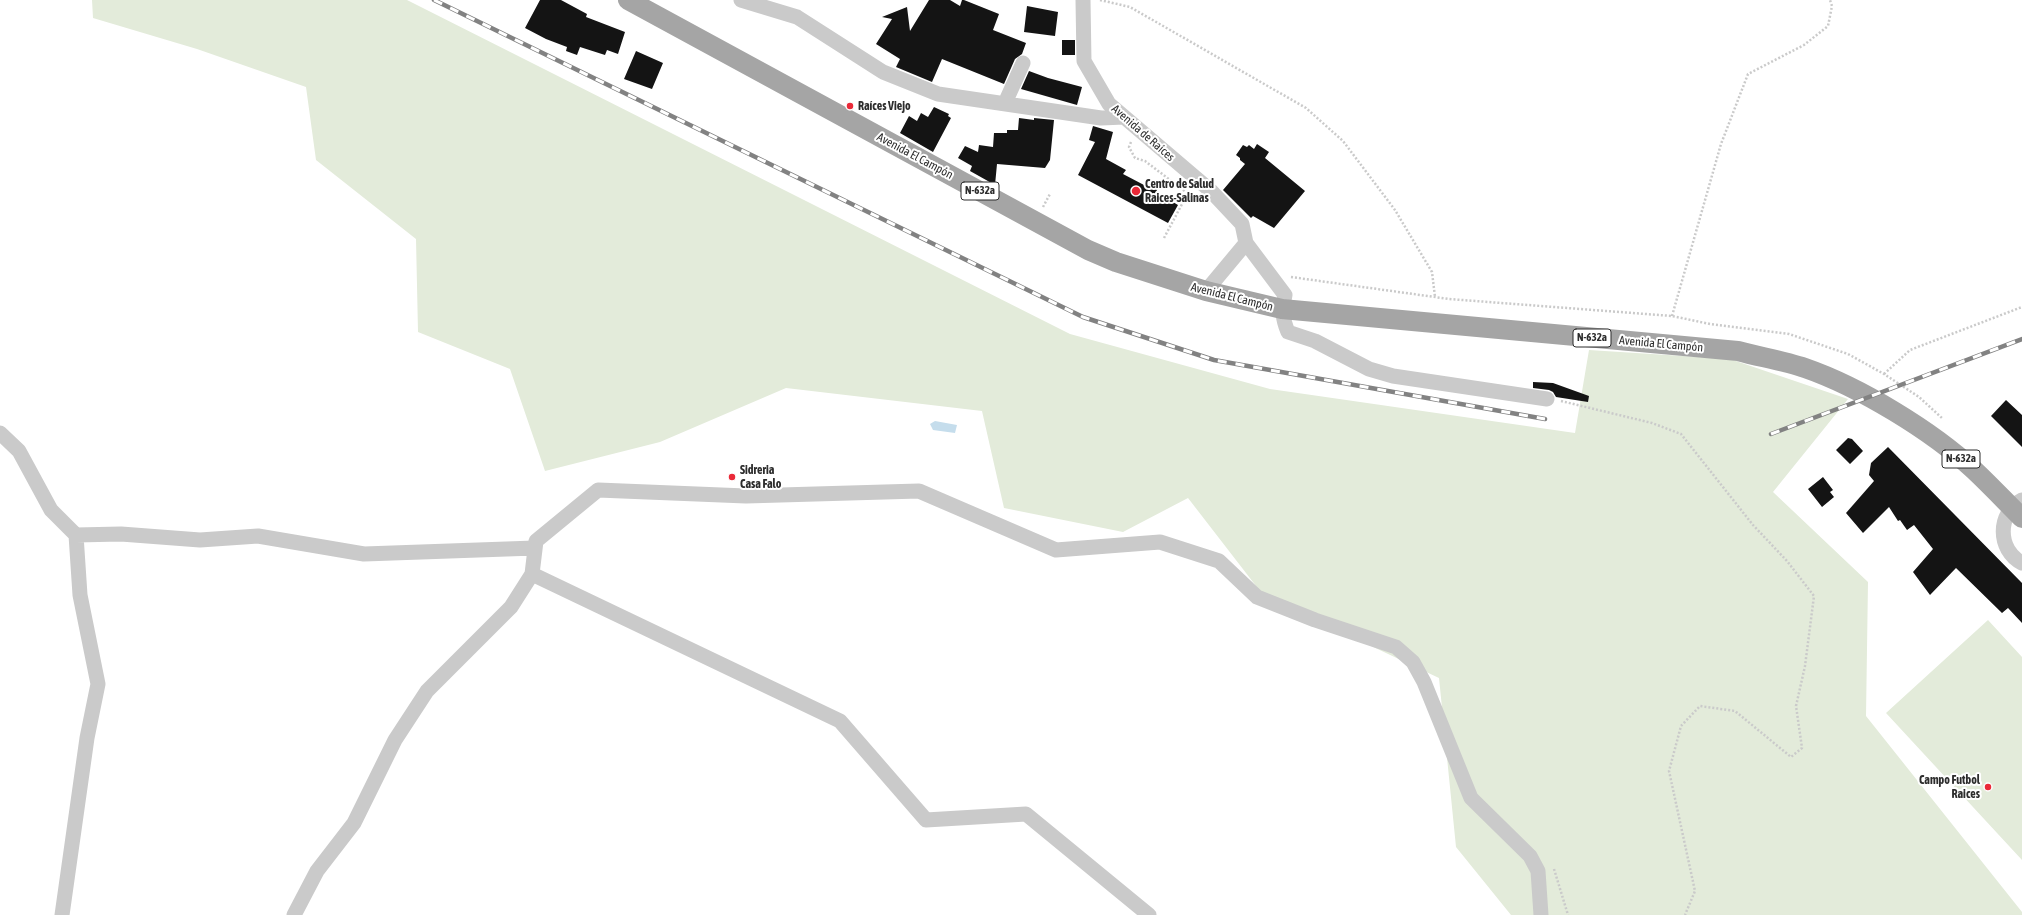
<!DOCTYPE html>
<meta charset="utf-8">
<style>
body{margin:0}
canvas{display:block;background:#fff}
</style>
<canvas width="2022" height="915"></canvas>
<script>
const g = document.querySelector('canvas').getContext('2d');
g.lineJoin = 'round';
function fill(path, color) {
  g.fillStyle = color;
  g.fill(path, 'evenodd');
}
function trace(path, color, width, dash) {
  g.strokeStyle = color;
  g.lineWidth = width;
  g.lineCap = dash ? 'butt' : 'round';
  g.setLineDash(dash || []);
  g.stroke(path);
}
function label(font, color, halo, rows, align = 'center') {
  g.font = font + ' "Asap Condensed",sans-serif';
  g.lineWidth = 4;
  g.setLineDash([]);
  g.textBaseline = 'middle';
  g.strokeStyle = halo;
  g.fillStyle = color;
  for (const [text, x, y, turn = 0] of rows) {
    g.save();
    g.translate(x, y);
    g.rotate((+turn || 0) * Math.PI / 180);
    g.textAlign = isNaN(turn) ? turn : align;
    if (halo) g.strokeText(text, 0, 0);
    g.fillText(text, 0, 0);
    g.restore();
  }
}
const green = new Path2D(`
 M92,0h315l663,334 200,55 305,44 14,-83 141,9 118,40 -75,93 95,90 -2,134 156,196v3h-511l-55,-68 -17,-169 -176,-83 -75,-97 -65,34 -119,-24 -22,-97 -196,-23 -126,54 -115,29 -35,-102 -92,-37 -2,-93 -100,-79 -10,-73 -109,-38 -104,-31z
 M1988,620l34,37v203l-136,-147z`);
const water = new Path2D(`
 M935,421l22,4 -2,8 -22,-3 -3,-6z`);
const building = new Path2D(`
 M540,0h21l26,14 -1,3 39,15 -7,22 -11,-4 -2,5 -25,-8 -3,8 -11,-4 1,-4 -21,-8 -21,-11z
 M929,0h21l10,6 2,-6h2l35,14 -6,16 33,13 -4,11 -7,5 -11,25 -62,-25 -10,23 -36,-15 4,-8 -24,-15 16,-25 -10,-2 25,-10 3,24z
 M1027,6l31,6 -3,24 -31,-4z
 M1062,40h13v15h-13z
 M636,51l27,12 -11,26 -28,-10z
 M1029,71l19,7 34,9 -5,18 -56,-16z
 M934,107l15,7 -1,2 3,2 -18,34 -33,-19 9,-17 8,5 4,-8 7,4z
 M1019,118l15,2v-2l20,2 -4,40 -5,8 -48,-4 -2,21 -25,-14 2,-5 -14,-8 7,-12 13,6 1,-7 14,2 1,-14h13v-3h11z
 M1093,126l20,6 -7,27 20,11 -3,4 21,11 3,-4 11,7 -2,4 22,13 -10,18 -90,-48 17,-33 -6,-2z
 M1257,144l12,8 -4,6 40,33 -31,37 -21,-12 -2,2 -28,-28 22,-26 -5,-4v-2l-4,-3 7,-10 4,2 2,-2 5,4z
 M1533,382l20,1 36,13 -1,6 -32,-5 -3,-5 -4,-2 -16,-2z
 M2006,400l16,15v32l-31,-31z
 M1848,438l4,1 11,12 -13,13 -14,-14z
 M1888,447l134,136v40l-14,-15 -6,5 -46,-45 -26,27 -17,-23 20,-23 -19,-24 -7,5 -7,-10 -2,1 -9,-14 -26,26 -17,-20 28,-32 -5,-6 2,-12z
 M1823,477l10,13 -3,2 4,5 -12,10 -14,-18z`);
const path = new Path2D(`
 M1100,0l30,7 176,101 37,33 52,69 37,62 3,25
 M1131,142l-2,5 6,11 10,3 41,31
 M1043,207l7,-13
 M1164,238l25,-47
 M1291,277l158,22 223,17 38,8 79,10 59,20 36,20 35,23 24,22
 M1672,316l49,-172 27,-70 56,-29 24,-19 4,-20 -2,-6
 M1884,374l26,-24 112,-43
 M1561,401l91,22 29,11 72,91 34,36 27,35 -9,70 -9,40 6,42 -11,9 -56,-46 -35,-5 -19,20 -12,45 26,120 -10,24
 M1554,869l14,46`);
const minor = new Path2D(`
 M741,0l56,17 86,55 55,22 163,24 23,-1
 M1083,0l1,61 25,43 102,87 31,33 4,19 39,52c-3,14 -3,23 3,37l27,9 54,28 24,7 154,23
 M1005,103l18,-40
 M1206,291l40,-48
 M0,433l19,18 32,59 25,25 45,-1 79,6 58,-4 106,18 171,-6
 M2022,500c-25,13 -25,50 0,63
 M532,574l308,147 86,99 100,-6 123,101
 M62,915l25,-177 11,-54 -18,-89 -4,-60
 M294,915l23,-44 37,-48 41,-83 32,-49 84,-84 21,-33 4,-33 62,-51 148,6 173,-5 137,59 104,-8 59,19 38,36 58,23 81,27 17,15 11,20 47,116 59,58 8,15 3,44`);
const major = new Path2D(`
 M628,0l460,250 28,12 90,29 76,18 456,42c22,6 46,10 67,17 55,19 127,63 169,102 17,16 32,32 48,48`);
const rail = new Path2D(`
 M434,0l649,317 131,43 331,59
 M1771,434l251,-95`);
const markers = [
 [850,106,4,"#ea2938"],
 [1136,191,5,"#ea2938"],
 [732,477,4,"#ea2938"],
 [1988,787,4,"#ea2938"]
];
const shields = [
 [980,191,38],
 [1592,338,38],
 [1961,459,38]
];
const shieldNames = [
 ["N-632a",980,191],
 ["N-632a",1592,338],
 ["N-632a",1961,459]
];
const poiNames = [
 ["Raíces Viejo",858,106],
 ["Centro de Salud",1145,184],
 ["Raices-Salinas",1145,198],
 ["Sidreria",740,470],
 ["Casa Falo",740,484],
 ["Campo Futbol",1980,780,"right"],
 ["Raices",1980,794,"right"]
];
const streetNames = [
 ["Avenida de Raíces",1143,133,41],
 ["Avenida El Campón",915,156,28],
 ["Avenida El Campón",1232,297,14],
 ["Avenida El Campón",1661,344,5]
];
fill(green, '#e3ebda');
fill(water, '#c5ddec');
fill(building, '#141414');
trace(path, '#cacaca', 2.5, [2, 2]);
trace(minor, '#cacaca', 15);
trace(major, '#a5a5a5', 20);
trace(rail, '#828282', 4.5);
trace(rail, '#fff', 3, [9]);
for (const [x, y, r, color] of markers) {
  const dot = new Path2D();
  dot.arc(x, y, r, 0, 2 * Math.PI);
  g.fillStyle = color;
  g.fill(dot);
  trace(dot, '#fff', 1.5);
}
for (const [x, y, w] of shields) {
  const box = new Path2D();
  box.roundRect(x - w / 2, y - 9, w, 18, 3);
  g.fillStyle = '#fff';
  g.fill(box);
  trace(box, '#2d2d2d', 1);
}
label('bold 11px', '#2d2d2d', null, shieldNames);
label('bold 12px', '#2d2d2d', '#fff', poiNames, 'left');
label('12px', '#2d2d2d', '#fff', streetNames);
</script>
